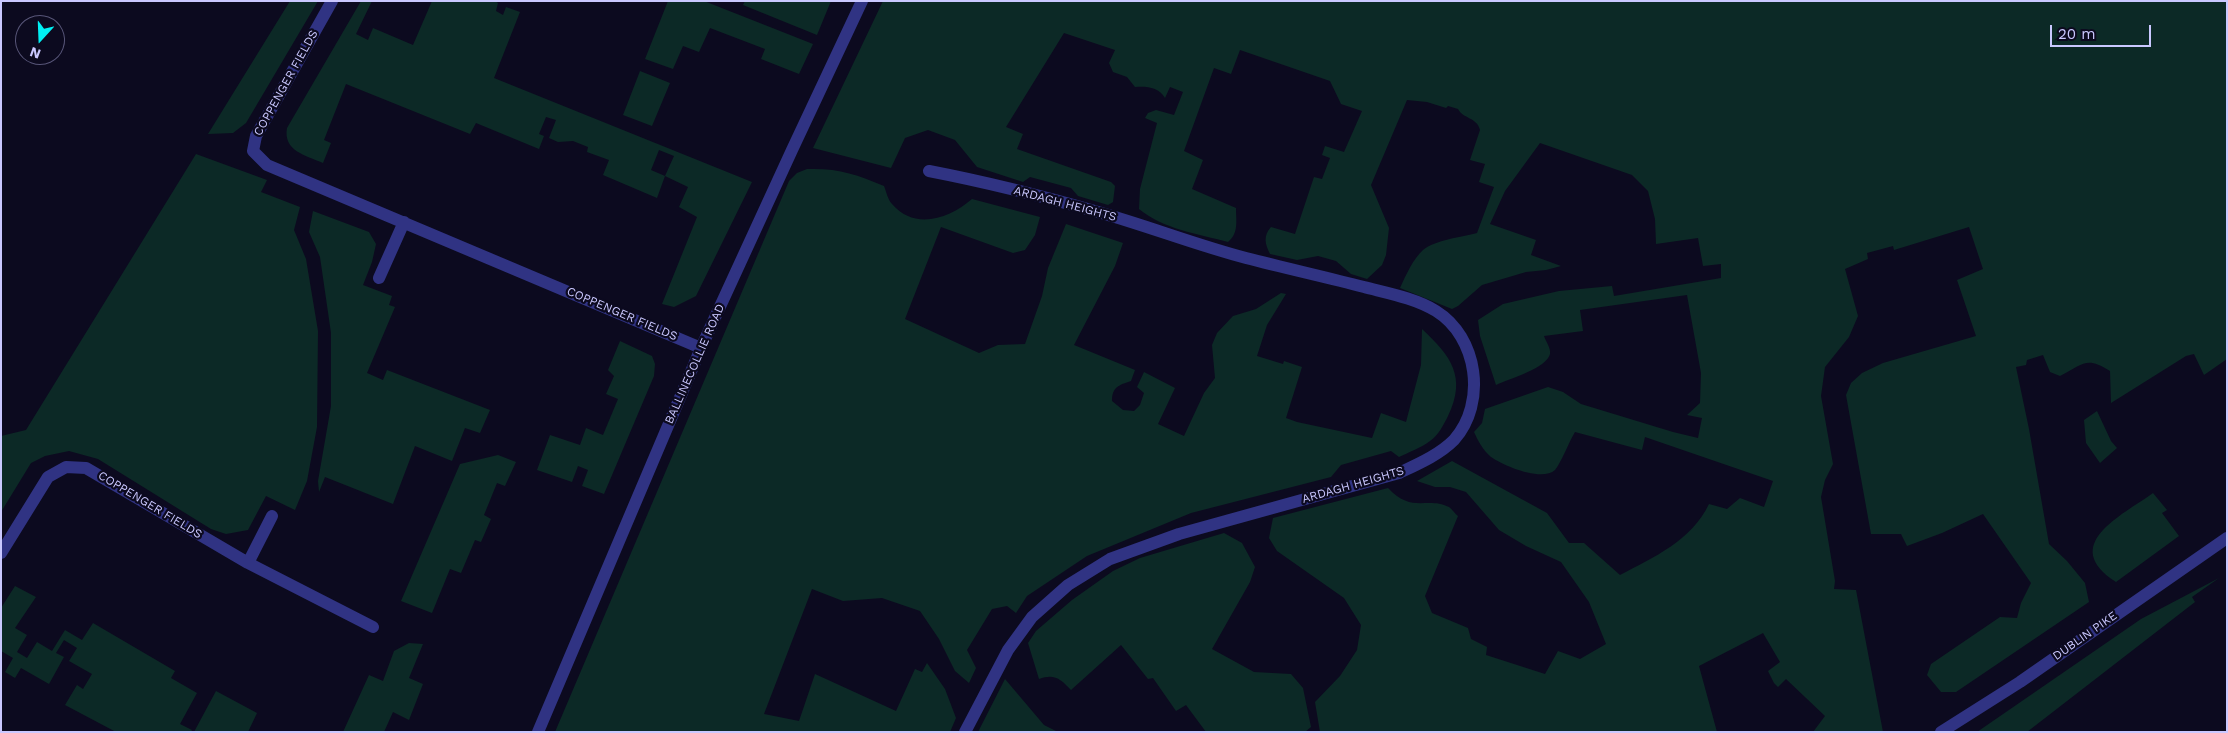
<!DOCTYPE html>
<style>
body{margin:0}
#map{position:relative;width:2228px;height:733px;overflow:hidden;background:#0c0a1f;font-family:"Work Sans",sans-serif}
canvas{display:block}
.frame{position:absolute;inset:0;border:2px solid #cac8ff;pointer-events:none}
.north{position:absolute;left:15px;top:15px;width:50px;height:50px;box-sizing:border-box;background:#0c0a1f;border:1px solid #585679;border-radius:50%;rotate:200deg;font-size:14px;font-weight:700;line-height:20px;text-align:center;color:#cac8ff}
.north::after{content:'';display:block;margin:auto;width:18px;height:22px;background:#00eff3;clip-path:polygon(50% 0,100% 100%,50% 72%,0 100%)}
.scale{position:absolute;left:2050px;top:25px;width:101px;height:22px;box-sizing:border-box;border:2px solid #cac8ff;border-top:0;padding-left:6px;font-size:15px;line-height:18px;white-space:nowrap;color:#cac8ff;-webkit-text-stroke:4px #0c0a1f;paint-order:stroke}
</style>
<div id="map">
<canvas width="2228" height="733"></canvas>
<div class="frame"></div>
<div class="north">N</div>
<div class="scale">20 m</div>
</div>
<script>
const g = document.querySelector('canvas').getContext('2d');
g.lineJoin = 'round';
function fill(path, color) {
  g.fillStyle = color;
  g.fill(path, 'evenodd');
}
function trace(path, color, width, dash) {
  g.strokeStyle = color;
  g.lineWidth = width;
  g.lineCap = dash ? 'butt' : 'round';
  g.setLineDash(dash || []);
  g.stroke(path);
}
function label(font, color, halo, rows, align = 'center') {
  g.font = font + ' "Work Sans",sans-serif';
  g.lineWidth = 4.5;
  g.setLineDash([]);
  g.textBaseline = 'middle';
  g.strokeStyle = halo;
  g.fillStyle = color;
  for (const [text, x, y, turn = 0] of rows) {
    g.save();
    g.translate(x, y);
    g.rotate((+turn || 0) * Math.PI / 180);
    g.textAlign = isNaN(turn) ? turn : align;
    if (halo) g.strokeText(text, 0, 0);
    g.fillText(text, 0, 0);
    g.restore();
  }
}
const green = new Path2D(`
 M290,1h28l-72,122 -13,10 -25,1z
 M361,1h11l-16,33 12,6 5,-12 40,17 19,-44h63l3,2 -2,8 7,4 3,-8 14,5 -26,66 258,104 -56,114 -22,11 -12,-3 35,-87 -18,-10 9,-20 -23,-11 -8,22 -54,-23 6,-15 -22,-8 1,-5 -15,-6 -15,1 -9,-4 7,-18 -10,-3 -7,17 5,2 -5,13 -63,-26 -6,11 -124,-50 -22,56 7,3 -8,20c-18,-8 -40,-12 -36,-35zM659,150l15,6 -9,20 -14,-6z
 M668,1h36l109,43 -14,30 -38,-15 4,-10 -55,-21 -11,24 -16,-6 -10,23 -28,-10z
 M745,1h86l-14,34 -74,-30z
 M883,1h1344v358l-23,16 -10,-21 -8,2 -75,47 -1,-32c-24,-15 -26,-7 -50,5l-10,-4 -7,-17 -16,5 -1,5 -10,2 13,62 20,115 18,17 18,22 4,19 -133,90h-15l-14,-17 4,-11 69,-47 17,1 4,-15 10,-20 -48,-69 -41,19 -35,13 -6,-12h-30l-25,-139 5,-12 11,-10 21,-10 93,-27 -19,-56 26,-11 -14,-42 -75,23 -1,-4 -26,7 1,6 -23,10 13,47 -9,21 -24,30 -4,29 12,68 -8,16 -4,17 14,84 -1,8 22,1 27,142h-70l12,-16 -39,-37 -8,8 -4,-4 -6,-12 12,-9 -17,-29 -64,33 18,66h-397l-5,-30 25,-26 17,-26 4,-25 -17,-27 -67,-47 -8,-13 4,-20 115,-30c24,26 39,8 61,19 3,2 6,7 9,9l-33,80 7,17 36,15 3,11 16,8 -1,8 59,19 13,-23 22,8 26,-15 -17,-42 -28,-40 -35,-16 -27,-16 -33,-38 -16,-5h-15l-18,-6 35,-20 95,52 22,30h15l36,32c34,-18 71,-34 89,-71l18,5 13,-11 24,9 9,-26 -128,-44 -3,13 -67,-18c-5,8 -15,33 -20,38 -13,12 -51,-4 -64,-13 -8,-7 -13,-16 -17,-25l8,-9 3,-14 63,-22 15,5 18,12 92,28 25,6 4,-20 -15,-3 13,-12 1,-30 -14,-78 -107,15 3,21 -39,5c2,6 7,12 6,18 -3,14 -41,25 -54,31l-16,-49 -2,-16 25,-16 56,-13 53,-5 2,10 107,-18v-14l-18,2 -5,-28 -42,6 -1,-25 -7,-28 -16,-16 -92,-32 -35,48 -15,33 46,16 -5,15 30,11 -15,4 -20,2 -44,13 -24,21 -6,3 -52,-21c6,-13 13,-29 23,-38 12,-10 39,-13 54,-17l17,-46 -15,-5 6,-18 -15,-4 10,-30c-3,-13 -17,-11 -22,-21l-10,-3 -2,2 -19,-6 -20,-2 -36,85 18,43 -3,27 -4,10 -15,14 -16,-5 -15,-13 -18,-5 -21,4 -27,-6c-5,-10 -7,-18 1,-27l24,7 19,-57 8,2 8,-21 -8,-3 3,-9 19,6 18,-41 -21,-7 -11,-23 -90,-31 -9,24 -17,-6 -30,83 19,9 -11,29 44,19c0,13 3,25 -8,34 -30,-8 -65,-13 -89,-33l1,-20 17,-66 -12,-5 3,-5 8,-3 18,5 9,-23 -13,-5 -5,11c-6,-11 -19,-12 -30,-11l-8,-10 -14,-5 -4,-9 6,-13 -51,-17 -58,94 17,7 -6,15 94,33 4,4 -2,16 -5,3 -30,-9 -7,-8 -41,-11 -7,5 -46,-15 -22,-27 -27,-10 -23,8 -14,30 -78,-20z
 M640,71l30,12 -18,43 -29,-11z
 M196,154l71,26 -6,12 39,15 -6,23 12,29 12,72 -1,96 -10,54 -12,29 -29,-14 -18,34 -22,4 -15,-5 -113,-70 -29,-8 -24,5 -14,7 -30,49v-76l25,-6z
 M807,169c31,-1 49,5 77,17 2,5 4,14 8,18 23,27 58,14 80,-5l68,18 -5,18 -10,15 -12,3 -72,-26 -36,92 74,34 19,-8 27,-1 17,-48 6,-28 18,-44 57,19 -8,23 -41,79 61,25 -4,11c-12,4 -19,6 -19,20l11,9 11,1 6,-6 4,-12 -7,-6 7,-15 31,16 -17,36 26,12 20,-43 11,-15 -3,-33 5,-12 16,-17 23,-7 25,-16 5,1 -19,31 -10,31 26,8 1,-3 18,6 -16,51 11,4 75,16 9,-25 25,9 15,-57 1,-36c29,27 45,48 26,87 -4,8 -10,20 -18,25 -9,7 -21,11 -31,16l-8,-6 -50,14 -10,12 -140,36 -104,43 -60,40 -11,17 -9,-7 -15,3 -25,41 9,18 -7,15 -14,-12 -16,-32 -19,-28 -38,-13 -39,3 -31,-12 -48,125 35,7 16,-47 81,37 19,-42 7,3 5,-9 18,26 11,29 -6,14h-395l234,-551 8,-8z
 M313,211l56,21 7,12 -4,18 -9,23 29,11 -3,9 6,2 -28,66 16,7 4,-10 103,40 -10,23 -15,-5 -13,33 -37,-15 -22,58 -68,-27 -6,15 -1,-11 13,-75v-73l-11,-76 -11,-25z
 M620,341l32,15 3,8 -1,12 -50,118 -22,-8 6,-16 -10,-4 -6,16 -35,-12 13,-35 30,10 6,-17 17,7 15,-36 -12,-5 8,-18 -6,-6z
 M2097,411l14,30 6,7 -17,15 -14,-20 -2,-23z
 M498,455l18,7 -11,24 -8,-3 -13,32 7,4 -10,23 -6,-2 -14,33 -11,-4 -18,44 -31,-12 59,-137z
 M2153,493l14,17 -5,3 17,23 -63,46c-57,-37 5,-66 37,-89z
 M1224,533l18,10 13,24 -5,15 -38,67 42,23 37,2 12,14 8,39 -6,5h-99l-20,-27 -10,6 -23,-33 -5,1 -27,-34 -50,45c-10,-11 -17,-17 -32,-11l-11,-36 8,-12 36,-31 41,-29 27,-13z
 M2219,578l-27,19 3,5 -168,130h-50l164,-113z
 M15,586l21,11 -21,31 12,7 -10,17 10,6 10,-16 15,9 13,-21 17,10 11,-17 82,48 -4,7 26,15 -17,31 12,6 -1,2h-75l-51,-27 12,-20 6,4 9,-15 -23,-13 8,-13 -13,-8 -8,13 8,4 -15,27 -28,-16 -6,10 -10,-6 8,-14 -12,-7v-43z
 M409,643l14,1 -14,34 14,6 -14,36 -16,-8 -9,20h-41l26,-57 14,6 11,-30z
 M1005,679l39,46 14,7h-80z
 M216,691l41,22 -9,19h-54z`);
const minor = new Path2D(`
 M332,1l-76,135 -3,15 14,14 434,183
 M929,171c57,11 113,25 169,41 50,14 98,33 148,46 39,10 79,19 118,29 23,6 51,11 72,24 42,26 51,92 18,129 -15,15 -36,24 -55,33l-220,61 -69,25 -42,26 -36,32 -24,33 -43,82
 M379,278l25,-56
 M1,553l47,-76 18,-10 20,1 162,95 125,64
 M248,563l24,-47
 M538,732l163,-384 91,-198 70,-149`);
const tertiary = new Path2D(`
 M1941,732l79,-50 207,-144`);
const streetNames = [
 ["COPPENGER FIELDS",286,83,-61],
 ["ARDAGH HEIGHTS",1065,204,15],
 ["COPPENGER FIELDS",622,314,23],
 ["BALLINECOLLIE ROAD",695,364,-66],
 ["ARDAGH HEIGHTS",1353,485,-16],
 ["COPPENGER FIELDS",150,505,31],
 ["DUBLIN PIKE",2085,636,-35]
];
fill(green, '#0c2926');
trace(minor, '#303383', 12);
trace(tertiary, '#303383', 12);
label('12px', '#cac8ff', '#0c0a1f', streetNames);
</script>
